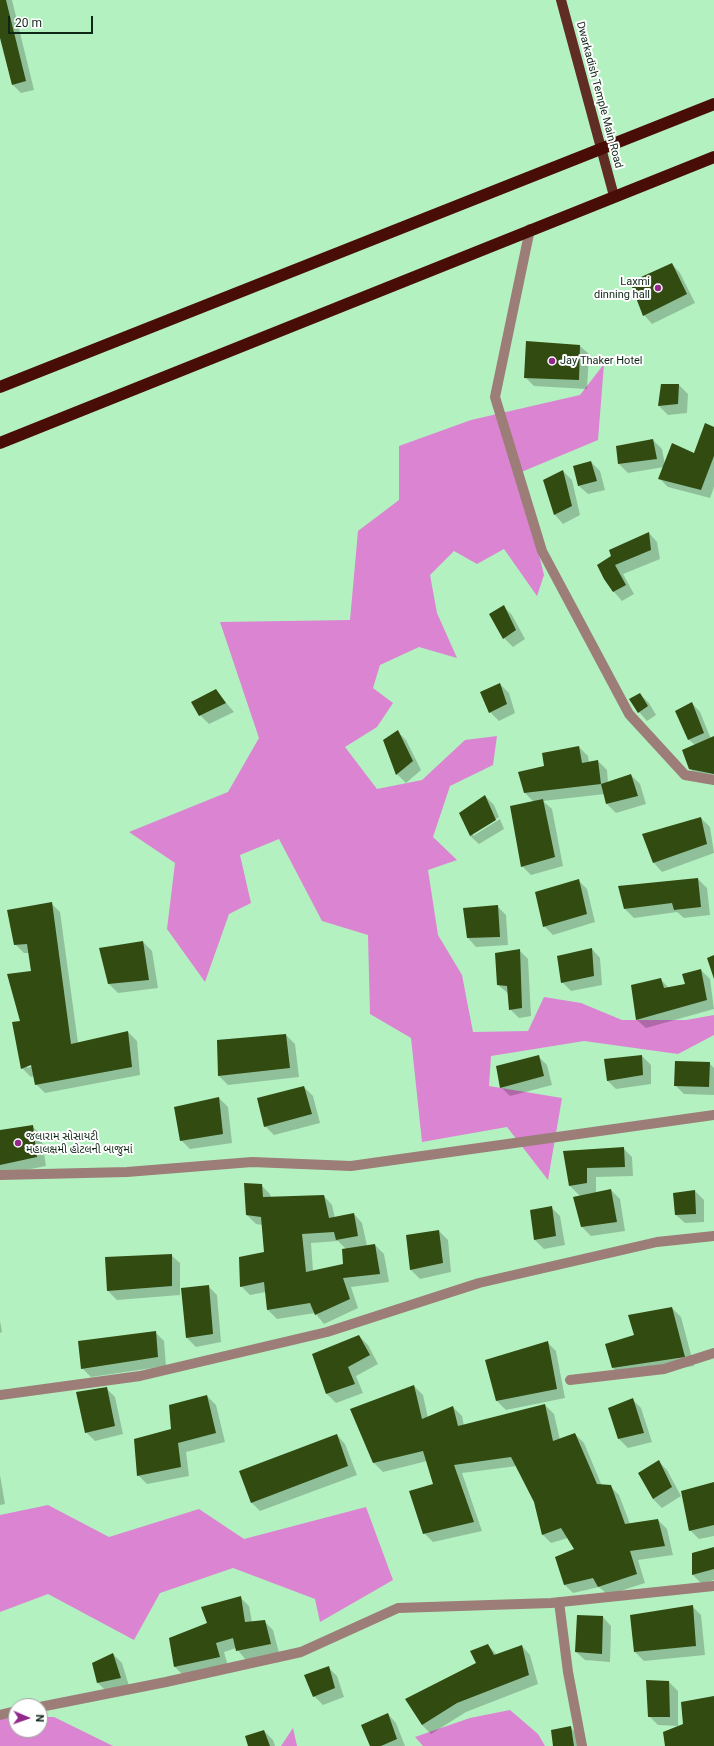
<!DOCTYPE html>
<meta charset="utf-8">
<style>
body{margin:0}
#map{position:relative;width:714px;height:1746px;overflow:hidden;background:#b4f1c1;font-family:Roboto,sans-serif}
canvas{display:block}
.north{position:absolute;left:8px;top:1698px;width:40px;height:40px;box-sizing:border-box;background:#fff;border:1px solid #9fa9a2;border-radius:50%;rotate:92deg;font-size:11px;font-weight:700;line-height:16px;text-align:center;color:#0f2716}
.north::after{content:'';display:block;margin:auto;width:14px;height:18px;background:#92288b;clip-path:polygon(50% 0,100% 100%,50% 72%,0 100%)}
.scale{position:absolute;left:8px;top:16px;width:85px;height:18px;box-sizing:border-box;border:2px solid #0f2716;border-top:0;padding-left:5px;font-size:12px;line-height:14px;white-space:nowrap;color:#0f2716;-webkit-text-stroke:3px #fff;paint-order:stroke}
</style>
<div id="map">
<canvas width="714" height="1746"></canvas>
<div class="north">N</div>
<div class="scale">20 m</div>
</div>
<script>
const g = document.querySelector('canvas').getContext('2d');
g.lineJoin = 'round';
function fill(path, color) {
  g.fillStyle = color;
  g.fill(path, 'evenodd');
}
function trace(path, color, width, dash) {
  g.strokeStyle = color;
  g.lineWidth = width;
  g.lineCap = dash ? 'butt' : 'round';
  g.setLineDash(dash || []);
  g.stroke(path);
}
function label(font, color, halo, rows, align = 'center') {
  g.font = font + ' Roboto,"Noto Sans Gujarati",sans-serif';
  g.lineWidth = 4;
  g.setLineDash([]);
  g.textBaseline = 'middle';
  g.strokeStyle = halo;
  g.fillStyle = color;
  for (const [text, x, y, turn = 0] of rows) {
    g.save();
    g.translate(x, y);
    g.rotate((+turn || 0) * Math.PI / 180);
    g.textAlign = isNaN(turn) ? turn : align;
    if (halo) g.strokeText(text, 0, 0);
    g.fillText(text, 0, 0);
    g.restore();
  }
}
const forest = new Path2D(`
 M604,364l-6,76 -79,33 25,102 -7,21 -33,-47 -27,15 -23,-13 -24,24 7,38 20,45 -38,-11 -39,18 -7,23 20,15 -16,24 -32,20 32,42 45,-9 43,-40 32,-4 -4,29 -43,21 -17,51 24,23 -29,10 10,65 24,40 11,57 55,-1 16,-34 37,6 41,17h64l28,-5v20l-36,19 -94,-13 -93,15 -2,30 73,12 -14,82 -41,-53 -85,15 -11,-104 -41,-24 -2,-79 -46,-14 -43,-82 -39,16 11,48 -22,11 -24,68 -38,-53 8,-66 -46,-31 99,-40 31,-54 -39,-116 130,-2 8,-89 41,-31v-54l72,-26 109,-25z
 M48,1505l61,32 90,-28 45,30 122,-32 27,73 -73,42 -5,-23 -82,-31 -73,25 -26,47 -86,-46 -48,18v-97z
 M510,1710l28,24 7,12h-122l-8,-9 55,-19z
 M0,1716h16v14h24v-13h14l59,29h-113z
 M293,1728l4,18h-16z`);
const shadow = new Path2D(`
 M0,0h12l22,90 -13,3 -9,-9 -12,-50z
 M672,264l8,9 15,30 -43,21 -8,-9z
 M527,342l53,4 9,8 -2,35 -53,-3 -9,-9z
 M662,385h17l9,9 -1,19 -19,2 -9,-9z
 M714,428v59l-4,11 -42,-11 -9,-9 5,-11 -36,6 -9,-9 34,-24 9,9 3,16 29,-11z
 M591,462l9,9 5,19 -17,4 -9,-8z
 M563,471l9,9 8,35 -17,9 -8,-9 -11,-35z
 M649,533l8,9 3,17 -37,15 11,20 -12,7 -8,-9 -9,-13 -7,-14z
 M503,606l9,9 13,24 -12,8 -9,-9 -14,-23z
 M500,684l9,9 6,20 -16,8 -9,-9z
 M216,691l18,21 -25,12 -9,-9z
 M640,694l9,9 7,12 -9,6 -8,-9z
 M692,703l8,9 11,27 3,-2v43l-15,-2 -9,-9 5,-24 -7,-6z
 M397,731l9,9 15,30 -15,13 -9,-9z
 M579,747l9,9 1,7 9,-2 9,9 1,13 23,-8 9,9 6,20 -30,9 -9,-9 -2,-10 -62,7 9,8 11,57 -32,9 -9,-9 12,-64 -9,-9 -6,-20 26,-7z
 M485,796l9,9 5,12 -26,16v3l27,-17 4,10 -25,15 -9,-8z
 M701,818l9,9 4,26 -52,19 -8,-9z
 M698,879l9,9 3,27 -26,3 -7,-6 -43,6 -9,-9z
 M578,880l9,9 8,33 -42,13 -9,-9z
 M51,903l9,9 18,131 50,-11 9,9 3,34 -95,18 -9,-9 -2,-8 -3,1 -9,-9 -1,-46 11,-50 -3,-19h-5l-9,-9zM36,1063l1,2 -10,3v-2z
 M497,906l9,9 2,30 -32,2 -8,-9z
 M143,942l9,9 6,37 -40,5 -9,-9 -9,-35z
 M592,949l8,9 2,27 -31,6 -9,-9z
 M519,950l9,9 3,57 -12,2 -9,-9 -1,-15 -11,-9z
 M701,970l9,9 4,30 -68,19 -9,-8 23,-41 9,9 17,-3z
 M286,1035l9,9 4,33 -71,8 -9,-9 -1,-36z
 M538,1056l9,9 5,20 -42,11 -9,-9z
 M642,1056l9,9v19l-35,5 -9,-9z
 M709,1063l5,5v27l-30,-1 -9,-9z
 M304,1087l9,9 7,27 -46,12 -9,-9z
 M219,1098l9,9 4,36 -42,6 -9,-9z
 M32,1126l9,9 5,31 -46,9v-44z
 M623,1148l9,9 1,19 -37,1v16l15,-3 9,9 5,32 -34,5 -9,-9 -8,-30 6,-1 -10,-10 -6,-34z
 M261,1185l9,9 1,4 53,-2 8,9 3,13 19,-4 8,9 5,23 8,-1 9,9 5,28 -38,5 7,21 -34,16 -9,-11 -38,6 -9,-9 -2,-18 -16,3 -9,-9 24,-33 -2,-28 -7,-1 -9,-9zM338,1241l9,9 -3,15 -31,6 -2,-28z
 M695,1191l9,9v22l-19,1 -9,-8z
 M551,1207l9,9 5,29 -21,4 -9,-9 -4,-29z
 M439,1231l9,9 3,32 -31,7 -9,-9 -4,-34z
 M171,1255l9,8v32l-63,5 -9,-9z
 M208,1286l9,9 4,47 -25,5 -9,-9z
 M672,1308l9,9 13,49 -72,11 -9,-9 22,-33z
 M0,1321l2,11 -2,1z
 M155,1332l9,9 2,25 -75,11 -9,-9z
 M359,1336l9,9 10,19 -22,12 7,17 -27,10 -9,-9 -14,-39z
 M547,1342l9,9 9,47 -59,12 -9,-9z
 M414,1386l9,9 5,23 25,-11 9,9 2,10 81,-21 9,9 6,26 15,-6 9,9 18,43h8l9,9 11,29 28,-4 9,9 6,26 -35,5 7,23 -37,12 -9,-8 -26,6 -9,-9 12,-34 -8,-12 -17,5 -8,-8 -8,-33 -18,-36 -55,7 20,58 -49,11 -9,-9 11,-49 -8,-23 -44,11 -9,-9 -23,-53z
 M106,1388l9,9 8,37 -28,7 -9,-9z
 M207,1396l9,9 9,37 -39,10 3,24 -42,8 -9,-9 34,-45z
 M632,1399l9,9 11,34 -24,6 -9,-9z
 M337,1435l8,9 12,31 -97,36 -9,-9z
 M659,1462l8,8 14,26 -19,12 -9,-9 -14,-26z
 M0,1475l5,29 -5,1z
 M714,1483v53l-15,3 -9,-9z
 M714,1548v32l-12,4 -9,-9v-22z
 M240,1597l9,9 3,16 12,-1 9,9 6,23 -33,7 -10,-12 -12,4 4,14 -44,10 -9,-9 33,-43z
 M692,1606l9,9 4,40 -61,6 -9,-9z
 M603,1617l8,9 -1,36 -25,-2 -9,-8z
 M488,1645l9,10 25,-9 8,9 8,29 -72,28 -35,22 -9,-9 -16,-26 71,-36z
 M113,1654l9,9 7,23 -22,6 -9,-9 -4,-20z
 M328,1667l9,9 7,21 -21,8 -9,-9z
 M669,1682l9,9v35l-20,-1 -9,-9z
 M388,1714l8,9 9,23h-34z
 M570,1727l9,9 2,10h-27z
 M264,1731l9,9 2,6h-26z`);
const building = new Path2D(`
 M0,0h6l20,81 -14,4 -12,-47z
 M672,263l15,31 -44,22 -13,-34z
 M526,341l54,4 -1,35 -55,-2z
 M661,384h18l-1,20 -20,2z
 M705,423l9,4v29l-13,34 -43,-11 14,-36 22,10z
 M653,439l4,20 -39,5 -2,-18z
 M591,461l6,20 -19,5 -5,-20z
 M563,470l9,36 -18,9 -11,-35z
 M649,532l2,18 -36,15 11,20 -13,7 -9,-13 -7,-14 14,-9 -2,-6z
 M504,605l12,25 -13,9 -14,-25z
 M500,683l7,21 -18,9 -9,-21z
 M216,689l10,14 -27,13 -8,-14z
 M640,693l8,13 -10,7 -9,-14z
 M692,702l12,31 -16,7 -13,-29z
 M398,730l15,31 -17,14 -13,-35z
 M714,736v38l-25,-5 -7,-19z
 M579,746l3,17 16,-3 3,24 -77,9 -6,-21 26,-6 -2,-13z
 M631,774l7,22 -32,8 -5,-20z
 M485,795l11,25 -26,16 -11,-23z
 M543,799l12,58 -34,10 -11,-61z
 M701,817l6,27 -54,19 -11,-29z
 M698,878l3,29 -27,3 -2,-7 -48,6 -6,-23z
 M579,879l8,35 -44,13 -8,-35z
 M52,902l19,142 57,-13 4,36 -97,18 -4,-20 -10,4 -9,-47 8,-1 -13,-47 24,-3 -4,-27 -13,1 -7,-35z
 M498,905l2,32 -33,1 -4,-30z
 M143,941l6,39 -41,4 -9,-36z
 M592,948l2,28 -33,7 -4,-27z
 M520,949l2,59 -13,2 -2,-24 -10,-1 -2,-32z
 M714,955v24l-7,-21z
 M701,969l6,31 -71,20 -5,-35 30,-7 3,10 21,-4 -3,-10z
 M286,1034l4,34 -72,8 -1,-36z
 M539,1055l5,21 -44,12 -4,-22z
 M642,1055l1,20 -36,6 -3,-22z
 M675,1061l35,1 -1,25 -35,-1z
 M304,1086l8,28 -48,13 -7,-29z
 M219,1097l4,37 -43,7 -6,-34z
 M33,1125l4,32 -37,8v-35z
 M624,1147l1,20 -38,1v15l-18,3 -6,-35z
 M244,1183l18,1 1,13 61,-2 5,23 25,-5 4,23 -22,4 -2,-8 -32,2 4,38 37,-8 -1,-15 33,-5 5,30 -37,4 7,21 -35,16 -5,-12 -43,7 -3,-28 -24,5 -1,-30 25,-5 -3,-35 -15,-2z
 M611,1189l6,33 -36,5 -8,-30z
 M695,1190l1,24 -21,1 -2,-22z
 M552,1206l4,30 -22,4 -4,-30z
 M439,1230l4,33 -33,7 -4,-35z
 M172,1254v32l-65,5 -2,-34z
 M209,1285l4,49 -27,4 -5,-50z
 M672,1307l13,50 -73,11 -7,-24 29,-9 -6,-20z
 M156,1331l2,26 -77,12 -3,-28z
 M359,1335l11,20 -22,12 7,17 -29,10 -14,-40z
 M548,1341l9,48 -61,12 -11,-41z
 M414,1385l8,34 31,-13 5,20 87,-22 8,37 22,-8 22,51 14,1 14,39 33,-5 7,27 -35,5 7,23 -39,13 -5,-9 -29,7 -9,-28 19,-8 -13,-21 -19,7 -8,-33 -23,-45 -57,8 20,57 -51,12 -14,-43 24,-7 -10,-33 -50,12 -23,-54z
 M107,1387l8,39 -30,7 -9,-41z
 M207,1395l9,38 -38,10 3,24 -44,9 -3,-37 37,-10 -2,-24z
 M633,1398l11,35 -26,6 -10,-31z
 M337,1434l11,32 -97,37 -12,-32z
 M659,1460l13,27 -19,12 -15,-26z
 M714,1482v43l-25,6 -8,-40z
 M714,1547v22l-22,6v-22z
 M241,1596l4,26 20,-2 6,24 -35,7 -3,-13 -17,5 4,14 -46,10 -5,-29 38,-15 -6,-16z
 M693,1605l3,41 -62,6 -4,-37z
 M577,1615l26,1 -1,38 -27,-2z
 M488,1644l6,11 28,-10 7,30 -72,28 -35,22 -17,-26 71,-36 -6,-12z
 M113,1653l8,25 -24,5 -5,-20z
 M329,1666l6,22 -22,9 -9,-22z
 M646,1680l23,1 1,36h-22z
 M714,1696v50h-49l-2,-14 20,-8 -2,-22z
 M388,1713l9,26 -16,7h-11l-9,-21z
 M571,1726l3,20h-21l-2,-16z
 M264,1730l6,16h-22l-3,-10z`);
const minor = new Path2D(`
 M530,229l-35,168 47,154 87,163 56,61 29,5
 M0,1175l127,-3 125,-10 99,4 363,-51
 M570,1380l94,-11 50,-16
 M0,1395l140,-19 187,-44 152,-49 178,-41 57,-6
 M559,1602l9,70 14,74
 M40,1707l126,-25 135,-30 97,-44 153,-5 163,-17
 M0,1715l16,-4`);
const major = new Path2D(`
 M561,0l53,196`);
const highway = new Path2D(`
 M0,387l714,-283
 M0,443l714,-286`);
const markers = [
 [658,288,4,"#92288b"],
 [552,361,4,"#92288b"],
 [18,1143,4,"#92288b"]
];
const streetNames = [
 ["Dwarkadish Temple Main Road",599,95,75]
];
const poiNames = [
 ["Laxmi",650,282,"right"],
 ["dinning hall",650,295,"right"],
 ["Jay Thaker Hotel",560,361],
 ["જલારામ સોસાયટી",26,1137],
 ["મહાલ‌ક્ષમી હોટલની બાજુમાં",26,1150]
];
fill(forest, '#db84d2');
fill(shadow, '#0003');
fill(building, '#314b11');
trace(minor, '#9c7d77', 10);
trace(major, '#5f2d24', 10);
trace(highway, '#480d06', 12);
for (const [x, y, r, color] of markers) {
  const dot = new Path2D();
  dot.arc(x, y, r, 0, 2 * Math.PI);
  g.fillStyle = color;
  g.fill(dot);
  trace(dot, '#fff', 1.5);
}
label('11px', '#0f2716', '#fff', streetNames);
label('11px', '#0f2716', '#fff', poiNames, 'left');
</script>
